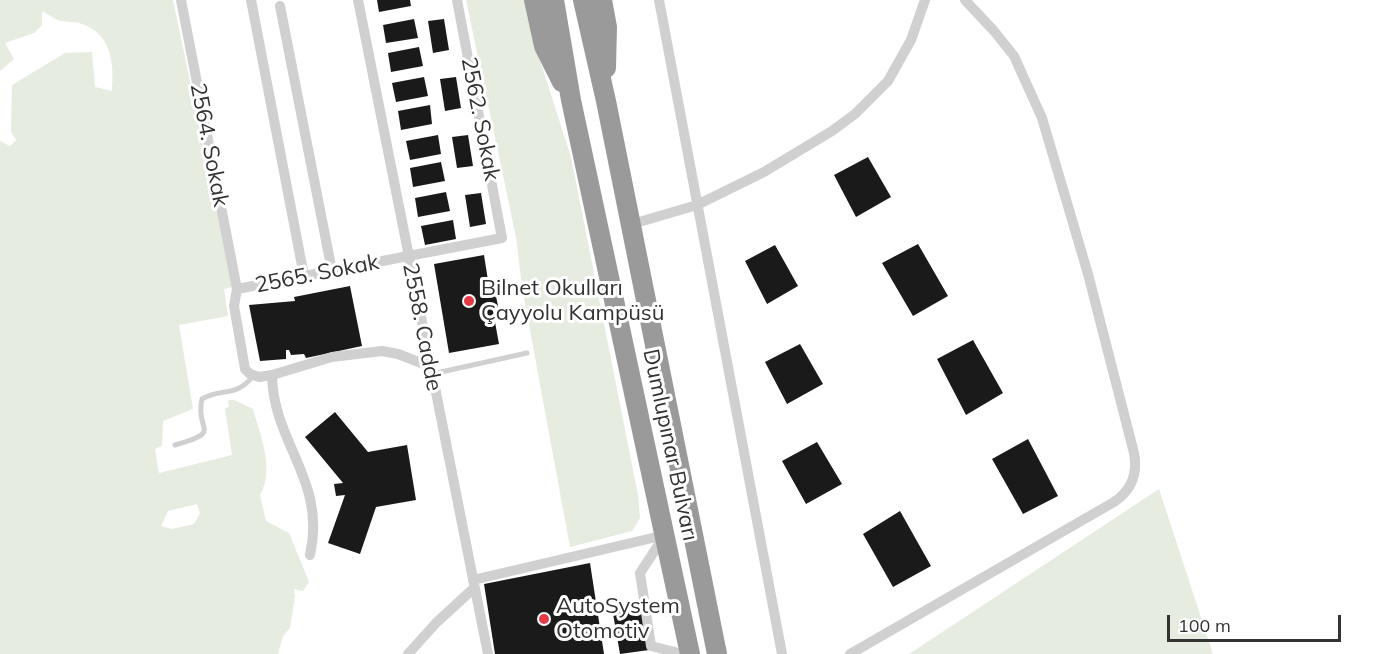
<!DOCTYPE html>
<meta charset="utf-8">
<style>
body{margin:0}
#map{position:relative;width:1374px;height:654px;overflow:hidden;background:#fff;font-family:Mulish,sans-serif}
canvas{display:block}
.scale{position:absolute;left:1167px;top:615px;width:174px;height:27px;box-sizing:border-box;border:3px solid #333;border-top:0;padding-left:8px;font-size:18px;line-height:21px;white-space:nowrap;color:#333;-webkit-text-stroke:4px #fff;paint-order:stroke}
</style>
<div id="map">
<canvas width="1374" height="654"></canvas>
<div class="scale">100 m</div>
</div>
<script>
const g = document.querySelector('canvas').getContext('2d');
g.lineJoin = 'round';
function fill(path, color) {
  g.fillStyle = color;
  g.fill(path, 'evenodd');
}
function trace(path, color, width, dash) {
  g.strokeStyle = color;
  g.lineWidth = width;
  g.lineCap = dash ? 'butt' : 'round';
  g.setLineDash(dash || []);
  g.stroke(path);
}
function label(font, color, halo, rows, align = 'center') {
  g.font = font + ' Mulish,sans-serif';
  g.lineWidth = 6;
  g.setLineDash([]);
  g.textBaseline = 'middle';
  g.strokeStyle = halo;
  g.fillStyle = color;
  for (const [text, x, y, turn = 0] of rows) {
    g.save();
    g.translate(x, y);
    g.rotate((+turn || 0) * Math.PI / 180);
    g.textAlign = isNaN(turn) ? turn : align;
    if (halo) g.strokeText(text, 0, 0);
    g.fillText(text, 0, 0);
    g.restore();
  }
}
const green = new Path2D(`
 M0,0h173l60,287 -9,2 4,27 -49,9 14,84 -30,12 -1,25 -7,3 4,24 73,-18 -7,-46 4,-3 -1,-6h6l19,9c7,26 22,60 7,86l6,26 23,12 20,49 -6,9 -9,-2 1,7 -5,32 -7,8 -5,18h-278v-513l10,5 6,-6 -5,-8 1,-47 53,-32 27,-1 3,35 17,4c2,-27 0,-57 -30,-67 -7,-3 -16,-1 -24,-4 -5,-2 -10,-6 -16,-9v14l-8,8 -29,10 9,16 -14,12zM197,504l3,9 -6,11 -22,5 -11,-3 7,-15z
 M466,0h61l11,54 33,103 67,338 2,23 -8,13 -62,16 -48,-260 -6,-50z
 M1159,489l54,165h-304z`);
const building = new Path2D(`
 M377,0h33l1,6 -32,6z
 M414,19l4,19 -32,5 -3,-18z
 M444,19l5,31 -16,3 -5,-32z
 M419,47l4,19 -32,6 -3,-19z
 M424,77l4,19 -32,6 -4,-19z
 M456,77l5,31 -16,3 -5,-32z
 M430,105l2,19 -31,6 -3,-19z
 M438,135l3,19 -31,6 -4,-19z
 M468,135l5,31 -16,2 -5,-31z
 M868,157l23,40 -35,20 -22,-42z
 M441,162l4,19 -32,6 -3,-19z
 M446,192l4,19 -32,6 -3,-19z
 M481,193l5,31 -16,3 -5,-32z
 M453,220l3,19 -31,6 -4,-19z
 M918,244l30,52 -35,20 -31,-53z
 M775,245l23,41 -31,18 -22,-43z
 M484,255l6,38 5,-1 4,18 -6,1 6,33 -50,9 -15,-89z
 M350,286l12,60 -56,12 -2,-4 -13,1 -2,-5h-3v9l-26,2 -11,-56 46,-4 -1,-4z
 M973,340l30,53 -37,22 -29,-56z
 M800,344l23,40 -36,20 -22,-42z
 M335,412l33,40 39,-7 9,55 -40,7 -16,47 -32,-11 17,-48 -9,1 -2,-12 9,-1 -38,-46z
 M1028,439l30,57 -35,18 -31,-55z
 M817,442l25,42 -36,20 -24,-43z
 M900,511l31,55 -38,21 -30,-53z
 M590,563l14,91h-109l-11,-70z
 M640,602l9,48 -29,4 -8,-46z`);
const lane = new Path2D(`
 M432,374l95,-21
 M175,445c50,-14 19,-14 27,-46 21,-12 33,0 52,-24`);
const street = new Path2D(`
 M181,0l56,289 -3,17 11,63 5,5 9,3 13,-2 60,-18 50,-6 16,3 31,12
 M251,0l53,276
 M358,0l130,654
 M659,0l123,654
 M280,6l52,265
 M629,225l68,-20 67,-33 68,-41 23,-17 33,-33 23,-41 14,-40
 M237,289l265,-51 -45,-238
 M272,375c1,69 55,105 38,180
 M665,535l-25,38 11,73 32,8
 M473,580l192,-45
 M408,654l28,-31 38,-35
 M850,654l264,-152c18,-12 24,-28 20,-49l-46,-179 -46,-156 -28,-62 -20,-25 -29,-31`);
const highway = new Path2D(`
 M534,0l10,46 18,36
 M554,0l17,100 119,554
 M583,0l23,101 111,553
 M602,0l5,27 -1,41`);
const markers = [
 [469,301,6,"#e63946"],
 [544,619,6,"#e63946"]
];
const streetNames = [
 ["2562. Sokak",480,119,79],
 ["2564. Sokak",209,145,79],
 ["2565. Sokak",317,274,-11],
 ["2558. Cadde",422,327,79],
 ["Dumlupınar Bulvarı",670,445,78]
];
const poiNames = [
 ["Bilnet Okulları",481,288],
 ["Çayyolu Kampüsü",481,313],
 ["AutoSystem",556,606],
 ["Otomotiv",556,631]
];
fill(green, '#e6ecdf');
fill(building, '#1a1a1a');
trace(lane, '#d0d0d0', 5);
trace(street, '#d0d0d0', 10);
trace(highway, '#9a9a9a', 20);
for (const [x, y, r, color] of markers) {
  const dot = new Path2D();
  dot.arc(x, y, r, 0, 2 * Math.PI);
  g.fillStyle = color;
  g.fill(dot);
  trace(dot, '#fff', 2);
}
label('22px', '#333', '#fff', streetNames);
label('22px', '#333', '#fff', poiNames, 'left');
</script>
